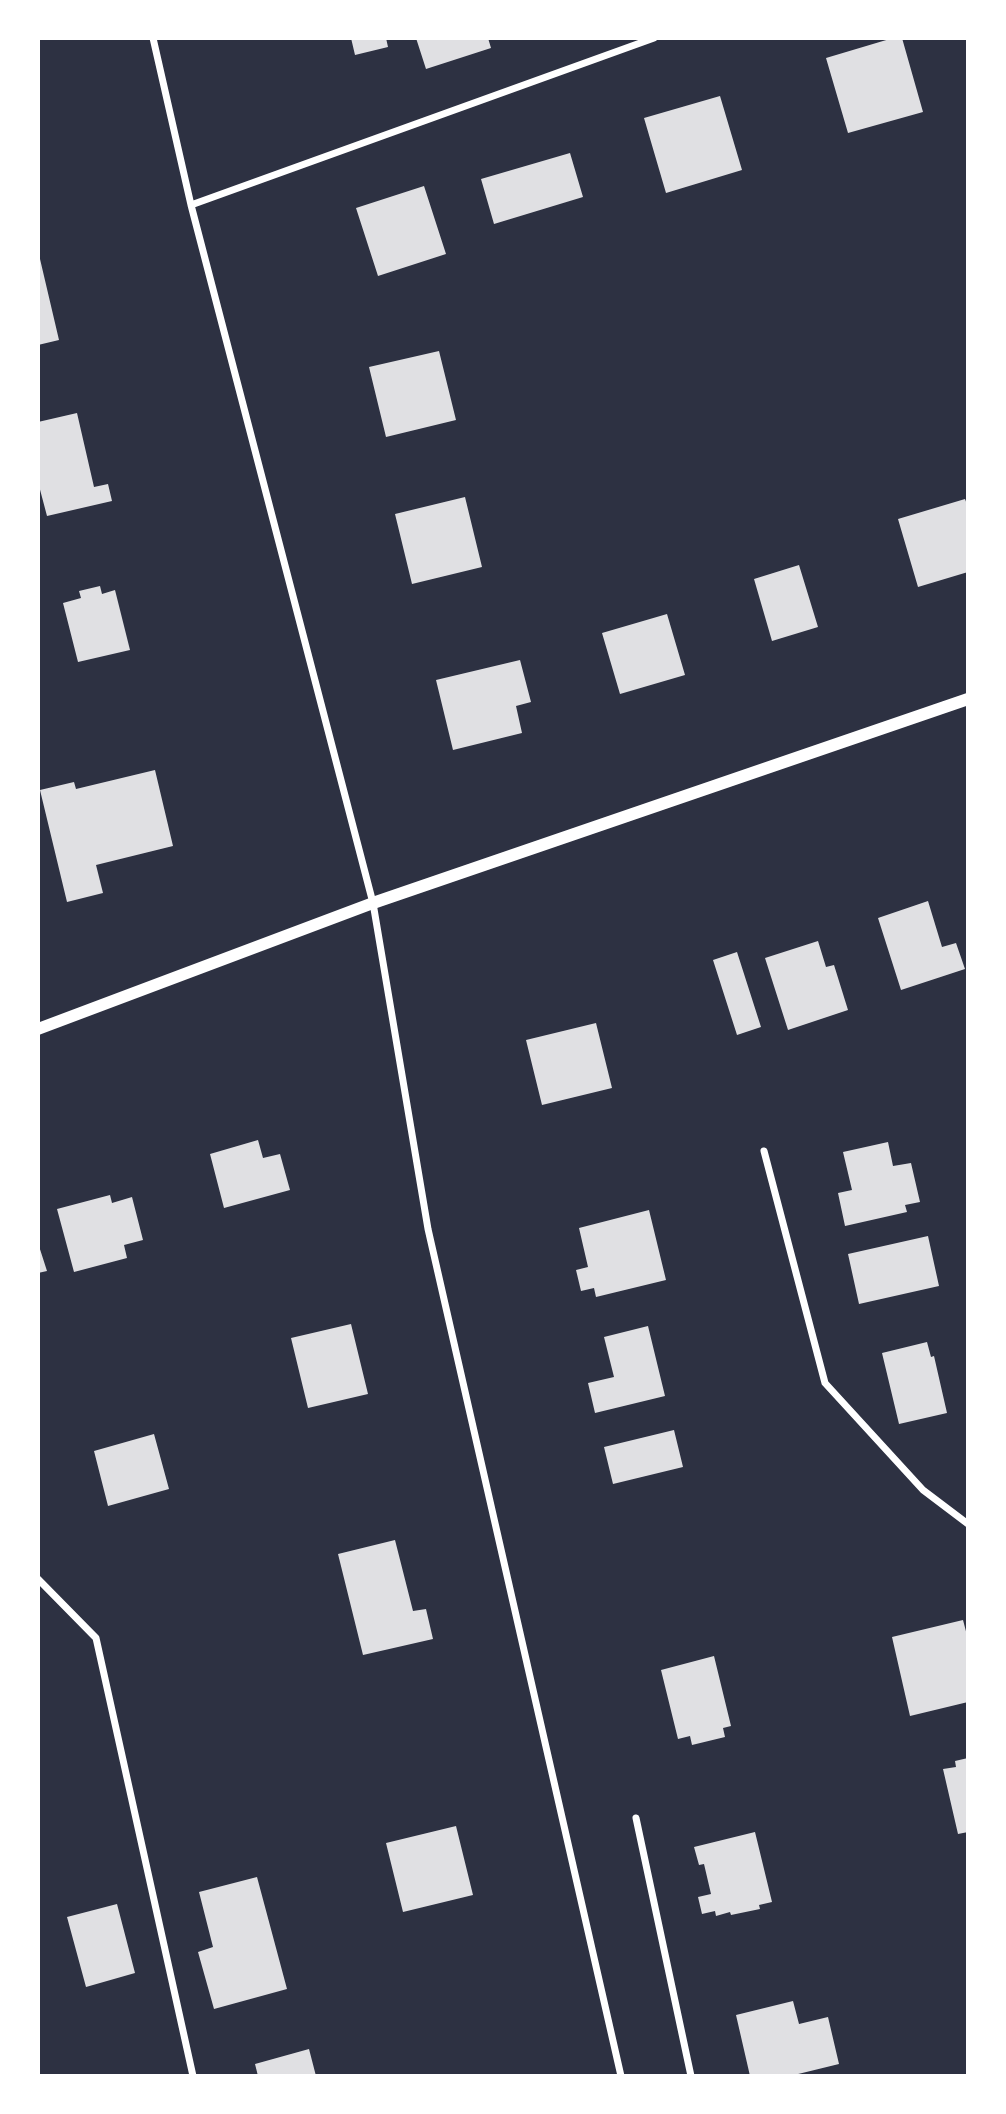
<!DOCTYPE html>
<style>
body{margin:0}
#map{position:relative;width:1006px;height:2114px;overflow:hidden;background:#2d3142;font-family:Inter,sans-serif}
canvas{display:block}
.frame{position:absolute;inset:0;border:40px solid #fff;pointer-events:none}
</style>
<div id="map">
<canvas width="1006" height="2114"></canvas>
<div class="frame"></div>
</div>
<script>
const g = document.querySelector('canvas').getContext('2d');
g.lineJoin = 'round';
function fill(path, color) {
  g.fillStyle = color;
  g.fill(path, 'evenodd');
}
function trace(path, color, width, dash) {
  g.strokeStyle = color;
  g.lineWidth = width;
  g.lineCap = dash ? 'butt' : 'round';
  g.setLineDash(dash || []);
  g.stroke(path);
}
const building = new Path2D(`
 M351,38h35l2,9 -33,8z
 M416,38h72l3,10 -65,21z
 M893,38h9l21,74 -75,21 -22,-75z
 M720,96l22,74 -76,23 -22,-75z
 M570,153l13,44 -89,27 -13,-45z
 M424,186l22,68 -68,22 -22,-68z
 M40,259l19,81 -21,5v-85z
 M439,351l17,69 -70,17 -17,-70z
 M77,413l17,74 14,-3 4,17 -65,15 -9,-34v-60z
 M465,497l17,70 -70,17 -17,-70z
 M965,499l3,8v65l-50,15 -20,-68z
 M799,565l19,62 -46,14 -18,-62z
 M100,586l2,8 13,-4 15,60 -52,12 -15,-59 18,-5 -2,-7z
 M667,614l18,61 -65,19 -18,-61z
 M520,660l11,42 -15,4 6,27 -69,17 -17,-70z
 M155,770l18,76 -77,19 7,28 -36,9 -27,-112 34,-8 2,7z
 M928,901l14,46 14,-4 9,26 -64,21 -23,-72z
 M818,941l8,26 8,-2 14,45 -60,20 -23,-72z
 M737,952l24,75 -24,8 -24,-75z
 M596,1023l16,65 -70,17 -16,-65z
 M258,1140l5,18 17,-4 10,36 -66,18 -14,-54z
 M888,1142l5,24 18,-3 9,39 -15,3 2,7 -62,14 -7,-33 14,-3 -9,-38z
 M110,1195l2,8 20,-6 11,43 -19,5 3,13 -53,14 -17,-63z
 M649,1210l17,70 -70,17 -2,-9 -13,3 -5,-21 12,-3 -9,-39z
 M928,1236l11,50 -80,18 -11,-50z
 M38,1243l9,28 -9,2z
 M351,1324l17,70 -60,14 -17,-70z
 M648,1326l17,70 -70,17 -7,-30 26,-6 -10,-40z
 M927,1342l4,15 3,-1 13,57 -48,11 -17,-71z
 M674,1430l9,37 -70,17 -9,-37z
 M154,1434l15,55 -61,17 -14,-55z
 M395,1540l18,71 13,-2 7,30 -70,16 -25,-101z
 M963,1620l5,19v63l-58,14 -18,-79z
 M714,1656l17,70 -8,2 2,9 -33,8 -2,-9 -12,3 -17,-69z
 M968,1758v74l-10,2 -15,-65 13,-2 -1,-6z
 M456,1826l17,69 -70,17 -17,-69z
 M755,1832l17,70 -13,3 1,4 -29,6 -1,-3 -14,4 -1,-5 -13,3 -4,-17 13,-3 -7,-30 -5,1 -5,-18z
 M257,1877l30,112 -73,20 -16,-57 15,-5 -14,-55z
 M117,1904l18,69 -49,14 -19,-70z
 M793,2001l6,23 29,-7 11,47 -49,12h-40l-14,-61z
 M309,2049l7,27h-58l-3,-12z`);
const minor = new Path2D(`
 M153,38l38,167 182,698 55,326 193,847
 M191,205l463,-167
 M764,1151l61,232 98,107 45,34
 M38,1579l58,59 97,438
 M636,1818l55,258`);
const tertiary = new Path2D(`
 M38,1029l335,-126 595,-204`);
fill(building, '#e0e0e3');
trace(minor, '#fff', 7);
trace(tertiary, '#fff', 12);
</script>
